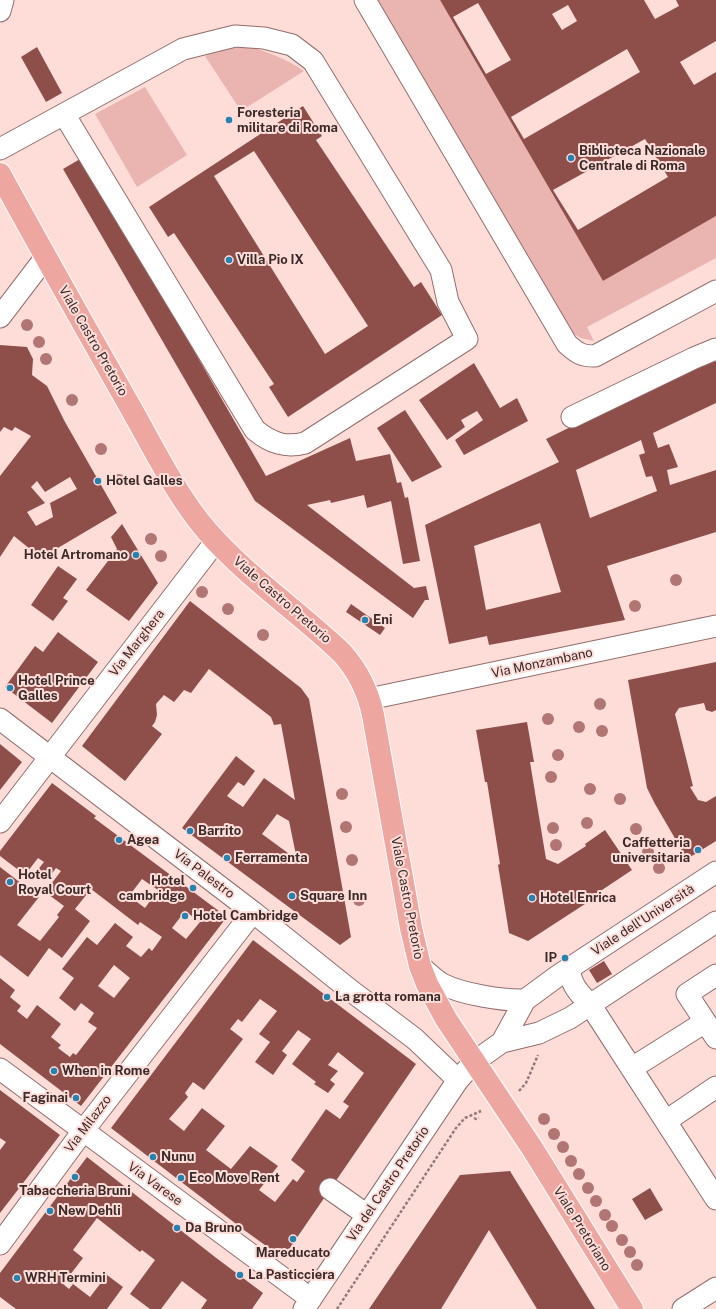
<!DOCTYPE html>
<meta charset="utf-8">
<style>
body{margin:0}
canvas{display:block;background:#feddd9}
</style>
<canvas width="716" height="1309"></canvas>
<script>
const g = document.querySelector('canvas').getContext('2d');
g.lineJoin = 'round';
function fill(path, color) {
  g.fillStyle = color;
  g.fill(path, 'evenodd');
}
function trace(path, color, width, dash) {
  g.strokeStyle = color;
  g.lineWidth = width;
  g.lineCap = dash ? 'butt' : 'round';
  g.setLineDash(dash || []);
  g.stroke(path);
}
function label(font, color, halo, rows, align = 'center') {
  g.font = font + ' "Public Sans",sans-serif';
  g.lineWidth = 4;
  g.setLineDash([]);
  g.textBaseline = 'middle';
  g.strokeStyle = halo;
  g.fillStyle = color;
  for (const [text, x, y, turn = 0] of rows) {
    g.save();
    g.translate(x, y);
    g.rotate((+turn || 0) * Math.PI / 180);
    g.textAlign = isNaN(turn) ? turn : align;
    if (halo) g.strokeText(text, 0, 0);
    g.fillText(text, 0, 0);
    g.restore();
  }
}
const green = new Path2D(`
 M375,0h65l163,281 113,-65v42l-129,69 7,14 -13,-3 -14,-8z
 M247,46c21,6 40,13 57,25l-63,40 -36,-55 14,-6z
 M145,87l42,68 -50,32 -42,-73z`);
const building = new Path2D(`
 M440,0h204l11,19 24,-13 -3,-6h40v41l-36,21 14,23 22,-13v144l-113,65zM478,3l33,57 -25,14 -33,-57zM568,5l9,16 -15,9 -10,-16zM627,49l13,23 -116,67 -13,-22zM645,139l23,38 -90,53 -25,-40z
 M37,47l25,46 -16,9 -25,-45z
 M303,106l19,30 -6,4 98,147 7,-5 21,33 -154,102 -19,-30 5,-3 -100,-151 -6,4 -19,-30zM254,151l114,175 -43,28 -111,-178z
 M80,159l79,131 107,186 84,-38 6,23 34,-7 7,29 4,-1 4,16 3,-1 12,64 -17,3 -12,-63 -24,7 -3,-13 -33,8 -1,-3 -23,5 107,83 12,-2 3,14h-4l-12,18 -158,-117 -192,-332z
 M0,345l27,2 6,12 -1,16 15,11 18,36 52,91 -76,45 -27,-22 -14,21v-81l31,-40 -16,-9 -3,4 -8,-4 -4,5zM70,477l7,12 -27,14 3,14 -17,9 -9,-14 18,-9 -14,-16 6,-6 8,11z
 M716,356v47l-63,30 5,15 11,-4 9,23 -11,3 3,15 46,-15v62l-109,34 18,54 -136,25 -2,-9 -38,8 -24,-119 134,-63 -13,-23zM641,440l4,13 -6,2 7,22 6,-1 5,15 -67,27 -14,-48zM540,523l21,69 -75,18 -12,-64z
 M474,363l26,45 17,-10 11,23 -64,34 -9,-15 28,-20 -6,-9 -16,9 4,7 -18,13 -28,-40z
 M405,410l37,57 -30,15 -35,-54z
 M122,524l36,59 -29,38 -43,-31 31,-41 -6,-12z
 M58,566l19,13 -14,19 5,3 -15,20 -22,-16z
 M190,601l111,87 8,11 42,238 -11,8 -158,-117 54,-72 19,15 -11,15 -6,-4 -11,14 16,11 21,-29 31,22 -14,-76 -7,1 -3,-8 -62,-48 -18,24 -7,-3 -10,12 -10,-7 -8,9 1,11 -2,7 -3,4 10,8 -37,47 -43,-35zM277,814l12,7 7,34 -4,1 -30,-22z
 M351,604l34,24 -5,7 -34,-23z
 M58,632l40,30 -46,61 -47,-36 30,-41 8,6z
 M716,662v48l-4,2 -6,-2 -2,-7 -25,5 -4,6 18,72 -3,1 8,13 8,2 10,-6v45l-29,18 -32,-55 -8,-16 -19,-108z
 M527,722l7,40h-4l16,97 12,5 28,-18 -1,-2 20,-14 27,40 -48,32 1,2 -57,37 -19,-8 -11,-68 2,-1 -13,-82h-2l-9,-52z
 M0,744l22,18 -22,28z
 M52,783l44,33 -2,2 133,99 -146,189 -81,-62v-66l15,12 -5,7 11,9 -4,5 10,8 10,-14 24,19 -10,13 10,8 -3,3 12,9 3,-4 3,2 21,-27 -9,-6 6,-9 -13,-10 -6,8 -16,-13 15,-20 -12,-9 25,-32 10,8 18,-22 18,14 -7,9 15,11 8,-9 3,3 10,-14 -22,-15 -2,3 -47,-36 -16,20 15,12 -28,37 -13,-10 -21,29 -28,-22v-88l39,30 -22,28 23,16 19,-24 -2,-2 7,-9 -19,-14 16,-21 -5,-3 -9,12 -11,-8 8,-10 -6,-4 -13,17 -25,-19v-5zM142,879l16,11 -13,18 -16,-12zM185,911l15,11 -14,17 -14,-11zM114,965l16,13 -16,20 -16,-12z
 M253,940l163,124 -133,194 -39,-28 -133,-102zM260,999l17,12 -18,23 11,8 -15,20 18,13 14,-20 -5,-4 16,-21 13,9 -19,25 24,18 -2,2 14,9 7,-9 -5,-4 8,-9 -10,-6 10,-13 26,21 -21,29 6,4 -9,13 -14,-10 -35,51 14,11 -8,11 -4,-3 -18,23 -16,-12 19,-24 -28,-20 -19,23 -25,-19 19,-24 -23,-18 -18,23 -15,-12 19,-22 -3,-4 8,-11 11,8 39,-51 -13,-10 8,-10 4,3z
 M604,961l8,13 -15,9 -8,-13z
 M0,1090l60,45 -60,78v-63l6,-8 -6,-4z
 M87,1157l128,100 48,36 -11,16h-51l6,-9 -25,-19 -21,28h-11l-20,-15 25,-34 -13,-10 -2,2 -43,-34 -24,32 10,8 -20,26 6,5 4,-5 17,13 17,-22 16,12 -16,22h-91l-16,-12v-24z
 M510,1171l85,138h-58l-48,-79 -48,79h-72l91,-134z
 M650,1188l13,22 -18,10 -13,-21z`);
const path = new Path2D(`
 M519,1091l7,-8 12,-28
 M474,1118l2,1 3,-1
 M337,1309l119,-181 9,-10 16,-7`);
const minor = new Path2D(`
 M365,0l202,344c10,9 14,12 28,12l121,-65
 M0,11l3,-11
 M0,149l183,-100 52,-13 29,2 28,7 21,16 128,209 7,32 19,37 -162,104c-20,5 -34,0 -50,-13l-191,-316
 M0,317l45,-59
 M572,417l122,-59 22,-9
 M369,699l347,-73
 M0,719l253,193 97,78 65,49 43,41
 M0,822l216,-281
 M420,966c7,6 14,13 22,18 20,10 61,17 83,16
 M569,969c4,23 14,25 26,43l121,187
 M716,975l-29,19 29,44
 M502,1042l23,-42 34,-25 157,-103
 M632,1068l73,-46
 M0,1069l311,230
 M666,1121l50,-34
 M330,1189l37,26
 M0,1244l83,-113 170,-219
 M304,1309l154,-229 16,-18 28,-20 37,-9 31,-15 146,-96
 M683,1309l33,-21`);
const major = new Path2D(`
 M0,174c42,77 85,153 128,229 24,42 48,92 79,128 40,46 91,80 135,122 16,18 26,38 31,62l38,213 9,38 7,18 19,35 86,129 100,161`);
const trees = [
 [27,325],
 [39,342],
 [46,359],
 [72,400],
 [101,449],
 [119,480],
 [151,539],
 [161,556],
 [676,580],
 [202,592],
 [635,606],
 [228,609],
 [263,635],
 [600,704],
 [548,719],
 [579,727],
 [602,731],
 [558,755],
 [551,777],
 [590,789],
 [342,794],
 [620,799],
 [587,823],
 [346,827],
 [553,828],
 [636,829],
 [556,845],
 [648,852],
 [352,860],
 [659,868],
 [359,900],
 [544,1119],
 [554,1134],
 [563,1147],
 [571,1161],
 [579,1174],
 [588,1188],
 [596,1201],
 [605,1215],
 [612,1226],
 [622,1240],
 [630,1252],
 [637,1265]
];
const markers = [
 [229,120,4,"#2682af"],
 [571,158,4,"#2682af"],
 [229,260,4,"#2682af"],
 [98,481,4,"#2682af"],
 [136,555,4,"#2682af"],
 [365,620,4,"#2682af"],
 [10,688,4,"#2682af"],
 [190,831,4,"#2682af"],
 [119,840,4,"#2682af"],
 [698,850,4,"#2682af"],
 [227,858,4,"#2682af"],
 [10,882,4,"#2682af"],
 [193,888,4,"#2682af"],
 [292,896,4,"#2682af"],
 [532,898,4,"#2682af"],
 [185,916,4,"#2682af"],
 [565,958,4,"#2682af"],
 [327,997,4,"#2682af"],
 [54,1071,4,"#2682af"],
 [76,1098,4,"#2682af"],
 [153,1157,4,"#2682af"],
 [75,1177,4,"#2682af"],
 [181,1178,4,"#2682af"],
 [50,1211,4,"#2682af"],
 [177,1228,4,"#2682af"],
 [293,1239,4,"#2682af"],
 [240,1275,4,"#2682af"],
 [17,1278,4,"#2682af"]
];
const poiNames = [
 ["Foresteria",237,113],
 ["militare di Roma",237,128],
 ["Biblioteca Nazionale",579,151],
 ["Centrale di Roma",579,166],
 ["Villa Pio IX",237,260],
 ["Hotel Galles",106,481],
 ["Hotel Artromano",128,555,"right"],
 ["Eni",373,620],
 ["Hotel Prince",18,681],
 ["Galles",18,696],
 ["Barrito",198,831],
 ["Agea",127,840],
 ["Caffetteria",690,843,"right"],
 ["universitaria",690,858,"right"],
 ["Ferramenta",235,858],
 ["Hotel",18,875],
 ["Royal Court",18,890],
 ["Hotel",185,881,"right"],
 ["cambridge",185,896,"right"],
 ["Square Inn",300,896],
 ["Hotel Enrica",540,898],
 ["Hotel Cambridge",193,916],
 ["IP",557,958,"right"],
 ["La grotta romana",335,997],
 ["When in Rome",62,1071],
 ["Faginai",68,1098,"right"],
 ["Nunu",161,1157],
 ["Eco Move Rent",189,1178],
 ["Tabaccheria Bruni",75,1191,"center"],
 ["New Dehli",58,1211],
 ["Da Bruno",185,1228],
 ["Mareducato",293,1253,"center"],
 ["La Pasticciera",248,1275],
 ["WRH Termini",25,1278]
];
const streetNames = [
 ["Viale Castro Pretorio",93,341,60],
 ["Viale Castro Pretorio",282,600,41],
 ["Via Marghera",137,643,-52],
 ["Via Monzambano",542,663,-12],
 ["Via Palestro",204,874,37],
 ["Viale Castro Pretorio",407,898,79],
 ["Viale dell'Università",643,920,-33],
 ["Via Milazzo",88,1124,-53],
 ["Via Varese",155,1184,36],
 ["Via del Castro Pretorio",388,1184,-56],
 ["Viale Pretoriano",582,1229,58]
];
fill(green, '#eab5b0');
fill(building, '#8e4f4b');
trace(minor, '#926e6b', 23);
trace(major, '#fff', 24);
trace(path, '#927b78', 2.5, [3, 2]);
trace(minor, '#fff', 21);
trace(major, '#eea6a1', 22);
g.fillStyle = '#b17573';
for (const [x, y] of trees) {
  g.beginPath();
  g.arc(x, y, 6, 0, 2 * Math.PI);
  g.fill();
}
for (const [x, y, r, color] of markers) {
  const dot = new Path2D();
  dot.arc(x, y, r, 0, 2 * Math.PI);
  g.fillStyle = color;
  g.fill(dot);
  trace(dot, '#feddd9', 1.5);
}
label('bold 13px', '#3a2a29', '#feddd9', poiNames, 'left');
label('13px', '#3a2a29', '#feddd9', streetNames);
</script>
